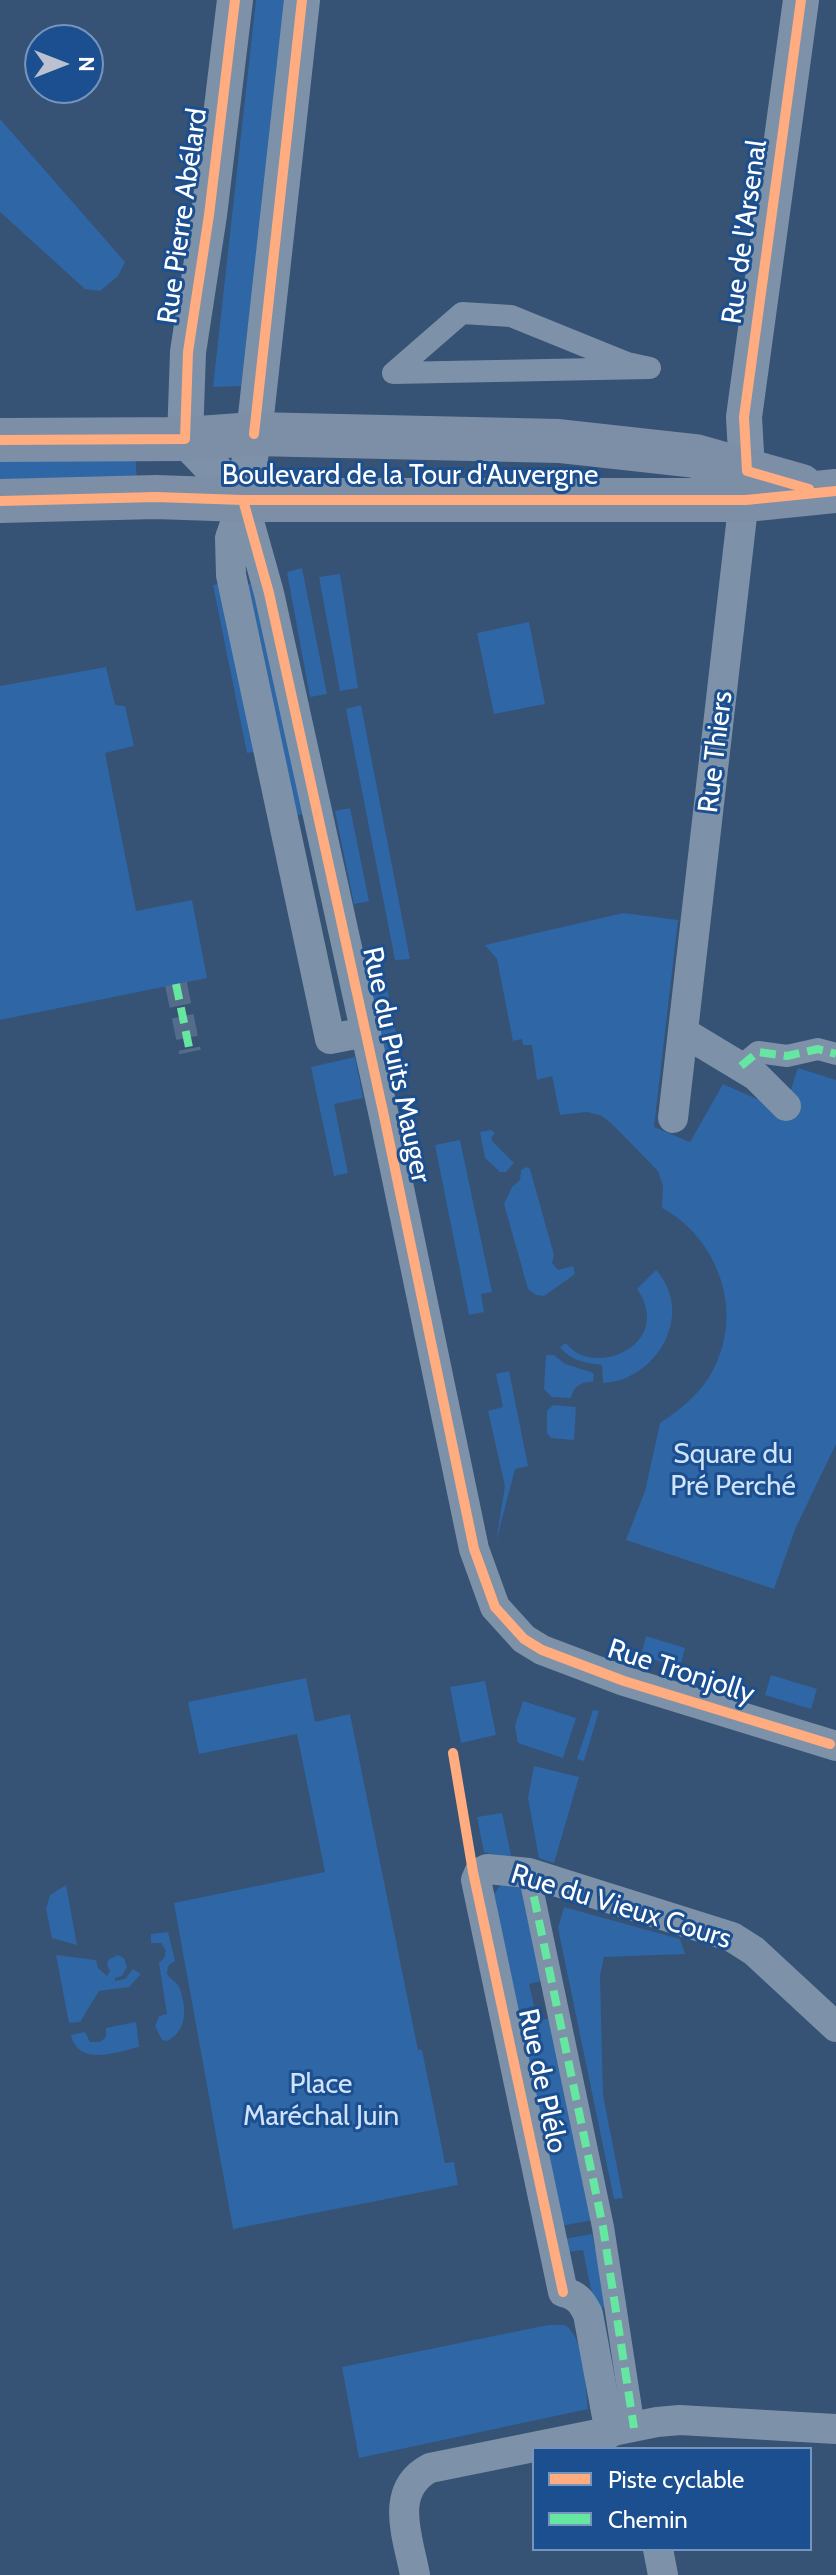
<!DOCTYPE html>
<meta charset="utf-8">
<style>
body{margin:0}
#map{position:relative;width:836px;height:2575px;overflow:hidden;background:#365274;font-family:Cabin,sans-serif}
canvas{display:block}
.legend{position:absolute;left:532px;top:2447px;width:280px;height:104px;box-sizing:border-box;background:#1b4f8f;border:2px solid #7695bc;margin:0;padding:10px 14px;list-style:none;font-size:24px;color:#fff}
.legend li{display:flex;align-items:center;gap:16px;height:40px}
.legend b{width:40px;border:2px solid #7695bc}
.north{position:absolute;left:24px;top:24px;width:80px;height:80px;box-sizing:border-box;background:#1b4f8f;border:2px solid #7695bc;border-radius:50%;rotate:90deg;font-size:22px;font-weight:700;line-height:32px;text-align:center;color:#fff}
.north::after{content:'';display:block;margin:auto;width:28px;height:36px;background:#b9c2ce;clip-path:polygon(50% 0,100% 100%,50% 72%,0 100%)}
</style>
<div id="map">
<canvas width="836" height="2575"></canvas>
<ul class="legend">
<li><b style="height:10px;background:#ffac80"></b>Piste cyclable</li>
<li><b style="height:10px;background:#66e7a1"></b>Chemin</li>
</ul>
<div class="north">N</div>
</div>
<script>
const g = document.querySelector('canvas').getContext('2d');
g.lineJoin = 'round';
function fill(path, color) {
  g.fillStyle = color;
  g.fill(path, 'evenodd');
}
function trace(path, color, width, dash) {
  g.strokeStyle = color;
  g.lineWidth = width;
  g.lineCap = dash ? 'butt' : 'round';
  g.setLineDash(dash || []);
  g.stroke(path);
}
function label(font, color, halo, rows, align = 'center') {
  g.font = font + ' Cabin,sans-serif';
  g.lineWidth = 6;
  g.setLineDash([]);
  g.textBaseline = 'middle';
  g.strokeStyle = halo;
  g.fillStyle = color;
  for (const [text, x, y, turn = 0] of rows) {
    g.save();
    g.translate(x, y);
    g.rotate((+turn || 0) * Math.PI / 180);
    g.textAlign = isNaN(turn) ? turn : align;
    if (halo) g.strokeText(text, 0, 0);
    g.fillText(text, 0, 0);
    g.restore();
  }
}
const green = new Path2D(`
 M256,0h30l-45,386 -28,1z
 M0,119l125,143 -7,14 -18,15 -15,-2 -85,-77z
 M135,451l2,30 -137,3v-31z
 M302,568l25,126 -17,3 -23,-125z
 M340,574l18,114 -18,3 -21,-114z
 M227,582l34,169 -14,2 -34,-168z
 M258,582l46,232 -12,2 -47,-231z
 M529,622l16,82 -51,10 -17,-81z
 M106,667l9,38 10,1 9,40 -29,7 31,158 56,-11 15,78 -207,42v-334z
 M361,705l49,254 -15,1 -49,-251z
 M350,808l19,93 -15,3 -19,-93z
 M623,913l55,7 -24,207 36,15 33,-58 61,27 14,-43 38,12v364l-40,83 -22,62 -148,-49 19,-49 15,-68c21,-14 40,-29 52,-51 33,-59 7,-133 -50,-164l1,-22 -5,-15 -46,-47 -10,-8 -15,-4 -27,3 -8,-39 -15,4 -5,-35h-9l-1,-6 -9,2 -16,-82 -12,-14z
 M385,978l14,70 -16,3 -14,-69z
 M355,1057l8,41 -29,6 14,69 -14,3 -23,-109z
 M491,1130l4,3 -4,5 2,4 21,21 -8,9h-6l-15,-14 -5,-26z
 M460,1140l32,152 -11,2 3,18 -15,3 -34,-170z
 M527,1167l3,2 24,86 -2,8 6,7 15,-4 2,8 -31,22 -8,-1 -8,-6 -24,-85 8,-17 8,-7 1,-10z
 M656,1270c40,44 0,111 -53,113l-1,-18c-17,-2 -31,-4 -42,-18l6,-4c28,37 109,1 71,-54z
 M546,1355h8l11,9 26,8 3,2 -1,8c-11,-1 -20,4 -22,16l-19,-1 -8,-8z
 M509,1371l19,95 -13,3 -19,73 9,-56 -17,-75 15,-4 -7,-33z
 M553,1405l23,2 -2,33 -23,-2 -4,-5v-22z
 M646,1636l39,12 -5,19 -39,-11z
 M771,1675l46,14 -6,20 -46,-14z
 M306,1678l9,44 35,-8 68,336h4l23,113 9,-1 4,23 -225,44 -59,-326 151,-31 -28,-138 -98,20 -11,-52z
 M485,1681l11,54 -35,8 -11,-56z
 M523,1701l53,17 -13,40 -45,-15 -3,-17z
 M593,1710l6,1 -15,50 -7,-2z
 M534,1766l45,11 -25,86 -15,-5 -11,-60z
 M502,1813l10,47 -28,-8 -7,-35z
 M66,1885l11,60 -25,-7 -6,-29 4,-14z
 M501,1885l20,1 21,95 -13,3 5,22 -17,4 -23,-116z
 M564,1907l116,32 5,15 -81,3 -4,19 3,119 20,103 -9,1 -56,-271z
 M168,1932l7,29 -7,5 -1,8c4,6 10,8 12,13 8,20 9,45 -13,54l-4,-1 -7,-14 4,-10 8,-2 -8,-51 5,-5 2,-7 -5,-8h-10v-9z
 M56,1955l40,5 2,8 9,8 3,-5 -3,-6 1,-5 10,-5 6,3 3,9 -5,9 -7,2v3l10,-2 8,-10 8,5 -12,13 -30,4 -19,31 -11,1z
 M551,2018l42,202 -32,6 -40,-201z
 M136,2022l3,25c-22,5 -61,20 -68,-12l14,-3 5,10h10l6,-5v-9z
 M592,2234l15,73 -12,2 -12,-59 -16,2 -3,-13z
 M548,2325h17c20,13 20,61 23,84l-229,49 -17,-91z`);
const pedestrianTunnel = new Path2D(`
 M176,984l14,68`);
const pedestrian = new Path2D(`
 M462,313l49,3 116,47 23,5 -257,5z
 M741,1066l17,-14 29,4 31,-7 18,5
 M529,1873l74,354 31,201`);
const minor = new Path2D(`
 M243,500l26,93 115,523 90,433 21,58 29,32 18,11 82,31 212,65
 M243,500l-13,38 1,37 99,464 36,-7
 M683,1032l73,44 30,30
 M673,1118l73,-637
 M610,2433l-22,-119c-6,-12 -11,-19 -25,-22l-87,-412 3,-7 8,-4 42,4 203,64 22,14 82,76
 M658,2549l5,26
 M415,2575c-7,-38 -27,-85 15,-107l227,-46 23,-2 156,9`);
const tertiary = new Path2D(`
 M235,0l-26,215 -21,137 -3,87 58,61
 M747,471l-3,-54 57,-417
 M243,500l11,-66 48,-434`);
const primary = new Path2D(`
 M0,440l185,-1 69,-5 305,7 136,15 106,30
 M0,501l156,-4 87,3h503l90,-9`);
const quiet = new Path2D(`
 M176,984l14,68
 M741,1066l17,-14 29,4 31,-7 18,5
 M529,1873l74,354 31,201`);
const cycleway = new Path2D(`
 M801,0l-57,417 3,54 62,18
 M254,434l48,-434
 M0,440l185,-1 3,-87 21,-137 26,-215
 M243,500l26,93 115,523 90,433 21,58 29,32 18,11 82,31 206,63
 M0,501l156,-4 87,3h503l90,-9
 M453,1753l20,119 90,420`);
const streetNames = [
 ["Rue Pierre Abélard",183,216,-82],
 ["Rue de l'Arsenal",745,232,-82],
 ["Boulevard de la Tour d'Auvergne",410,476],
 ["Rue Thiers",716,752,-83],
 ["Rue du Puits Mauger",396,1065,78],
 ["Rue Tronjolly",681,1672,18],
 ["Rue du Vieux Cours",621,1907,17],
 ["Rue de Plélo",542,2081,78]
];
const parkNames = [
 ["Square du",733,1455],
 ["Pré Perché",733,1487],
 ["Place",321,2085],
 ["Maréchal Juin",321,2117]
];
fill(green, '#2f66a5');
trace(pedestrianTunnel, '#546c89', 22, [22, 11]);
trace(pedestrian, '#7d92a8', 22);
trace(minor, '#7d92a8', 30);
trace(tertiary, '#7d92a8', 36);
trace(primary, '#7d8ea7', 44);
trace(quiet, '#66e7a1', 8, [16, 8]);
trace(cycleway, '#ffac80', 10);
label('28px', '#fff', '#1b4f8f', streetNames);
label('28px', '#cfe3fa', '#1b4f8f', parkNames);
</script>
